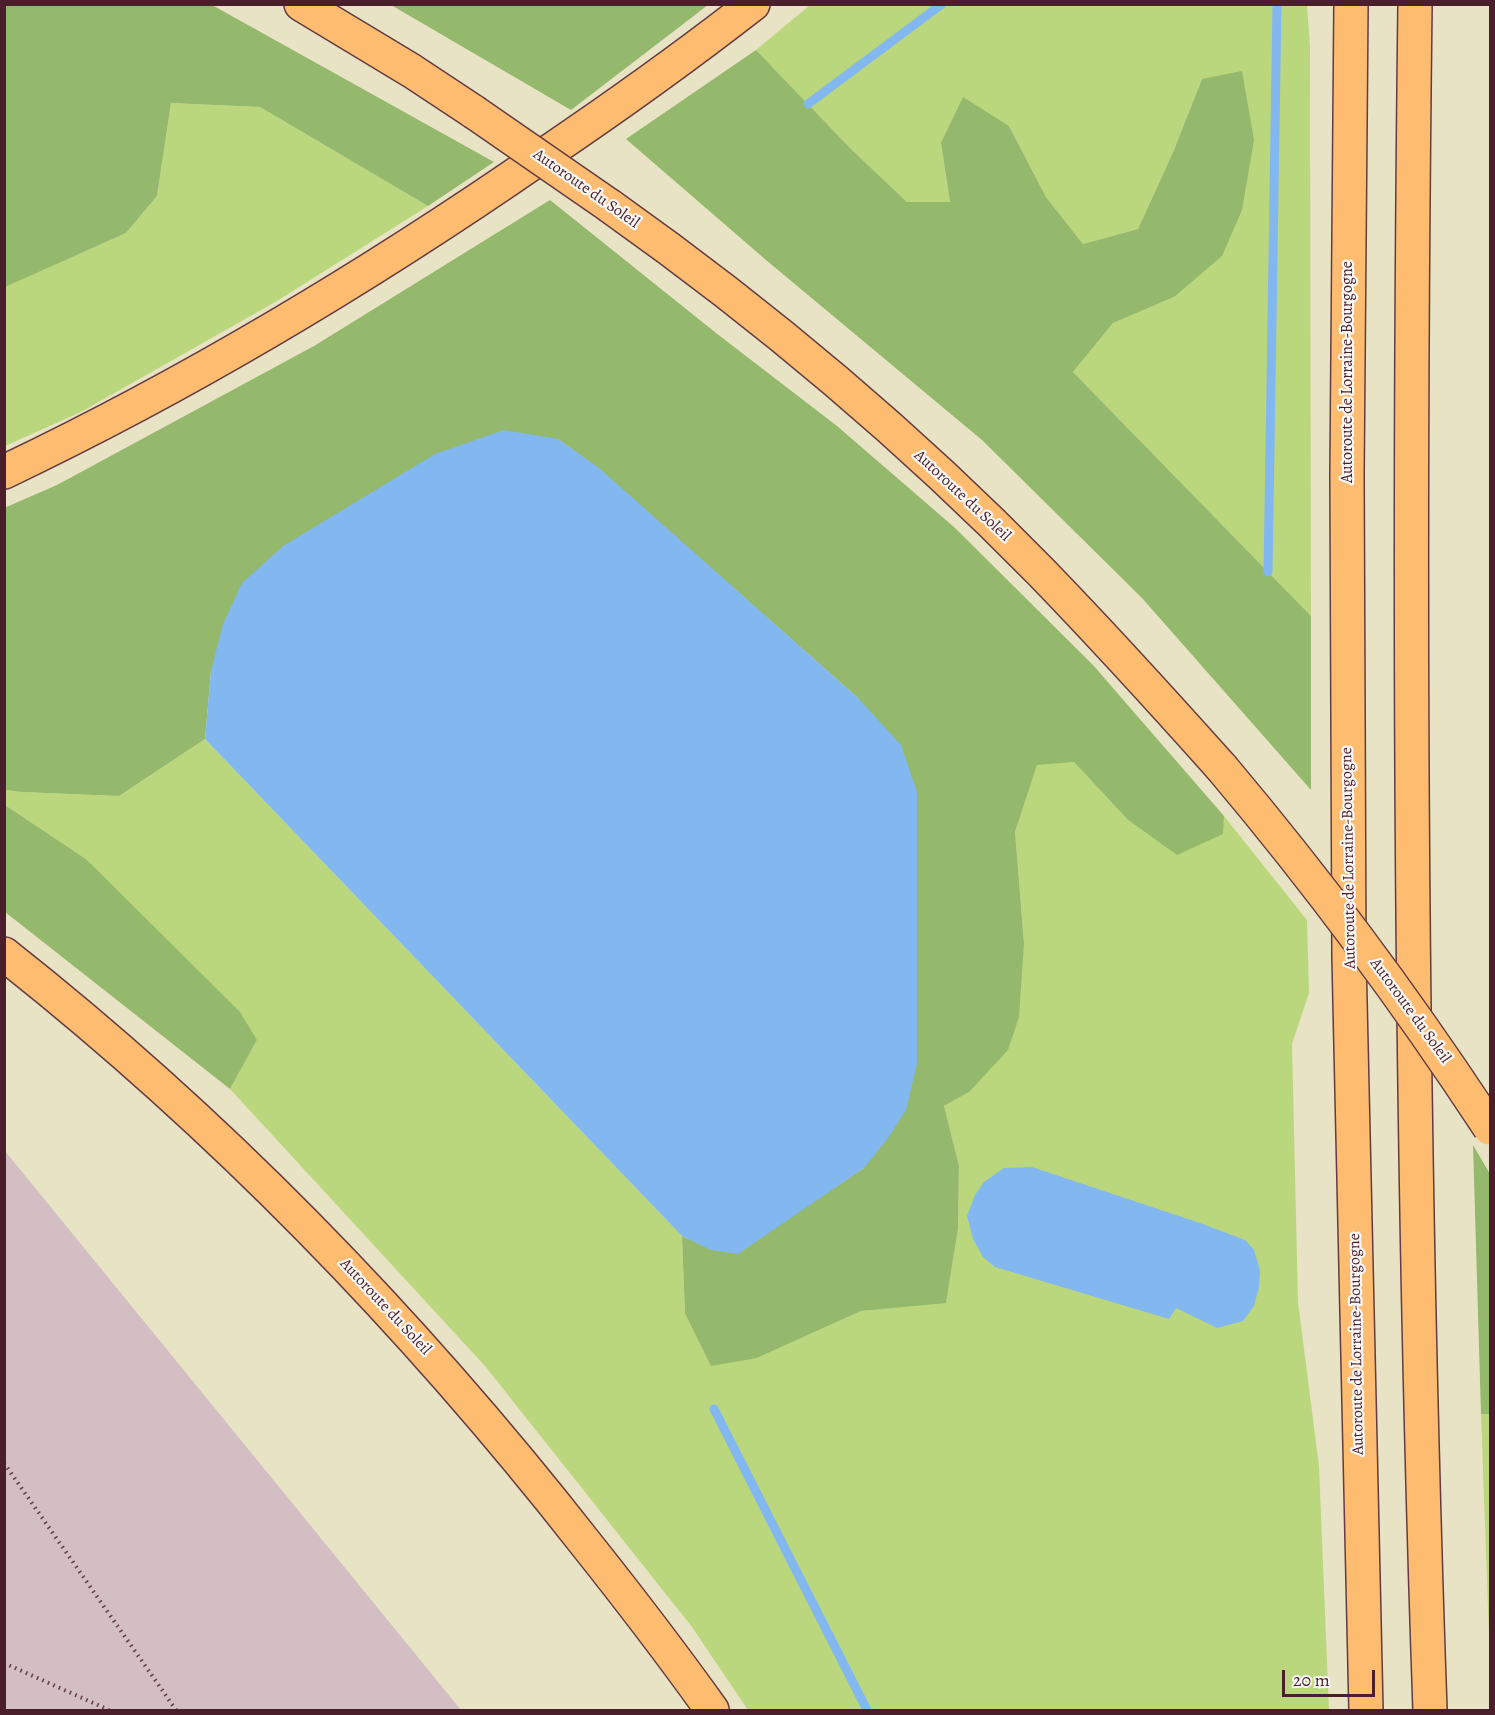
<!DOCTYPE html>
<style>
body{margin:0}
#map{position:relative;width:1495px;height:1715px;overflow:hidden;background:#e9e3c5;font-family:Alegreya,serif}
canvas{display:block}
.frame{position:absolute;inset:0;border:6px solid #4a1f2b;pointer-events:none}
.scale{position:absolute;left:1282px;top:1670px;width:93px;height:27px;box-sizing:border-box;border:3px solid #4a1f2b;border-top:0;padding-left:8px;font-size:18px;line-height:21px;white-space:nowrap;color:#4a1f2b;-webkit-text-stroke:4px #f6f6f2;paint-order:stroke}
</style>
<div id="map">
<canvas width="1495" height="1715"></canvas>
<div class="frame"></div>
<div class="scale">20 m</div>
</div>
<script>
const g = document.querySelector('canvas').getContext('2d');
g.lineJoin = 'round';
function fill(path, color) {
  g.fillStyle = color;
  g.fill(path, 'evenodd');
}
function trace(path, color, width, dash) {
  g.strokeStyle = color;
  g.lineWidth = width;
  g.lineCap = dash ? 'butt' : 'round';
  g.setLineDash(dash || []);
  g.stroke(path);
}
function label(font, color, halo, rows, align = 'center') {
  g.font = font + ' Alegreya,serif';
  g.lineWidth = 4.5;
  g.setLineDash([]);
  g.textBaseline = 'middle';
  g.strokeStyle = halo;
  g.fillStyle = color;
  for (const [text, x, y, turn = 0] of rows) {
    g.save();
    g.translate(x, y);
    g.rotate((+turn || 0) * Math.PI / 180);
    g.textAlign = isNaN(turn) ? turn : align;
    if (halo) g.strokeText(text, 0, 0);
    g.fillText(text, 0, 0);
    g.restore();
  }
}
const industrial = new Path2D(`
 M4,1151h1l456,559h-456z`);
const green = new Path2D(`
 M810,5h497l3,41 1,570 -238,-244 40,-49 61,-26 28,-218 -28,71 -36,79 -55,15 -37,-47 -37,-71 -68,17 9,59h-43l-56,-53 -95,-99z
 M171,103l89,4 168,99 -151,95 -196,111 -76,34 -1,-159 122,-54 31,-37z
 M205,739l477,497 3,77 72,45 104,-47 85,-9 12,-73 1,-63 -15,-60 25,-14 55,-149 -9,-111 22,-68 37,-2 53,57 95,15 2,-18 83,104 2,73 -17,51 6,258 21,164 10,244h-581l-56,-83 -207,-261 -255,-277 27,-49 -171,-181 -81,-54 -1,-15 18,2 97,4z
 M1481,1414h9v250z`);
const forest = new Path2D(`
 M4,5h208l282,157 -66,44 -168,-99 -89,-4 -14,93 -31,37 -121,54z
 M391,5h317l-137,105z
 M756,50l95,99 56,53h43l-9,-59 22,-46 46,29 37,71 37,47 55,-15 36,-79 28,-71 40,-8 12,69 -12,70 -20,46 -48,41 -61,26 -40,49 238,244v174l-169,-192 -160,-158 -216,-180 -140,-121z
 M550,200l166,133 121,93 117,101 139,138 131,151 -1,18 -46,21 -50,-36 -53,-57 -37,3 -22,67 9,111 -5,74 -11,33 -39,42 -25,14 15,60 -1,63 -12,74 -85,8 -104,47 -46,8 -26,-53 -3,-77 29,13 99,-45 54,-36 -6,-470 -259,-229 -41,-30 -347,232 -6,68 -86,57 -97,-4 -17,-2 -1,-282 53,-23 257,-139z
 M5,805l81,54 154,153 17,28 -27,49 -225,-177z
 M1473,1145l17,29v240h-9z`);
const water = new Path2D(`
 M504,430l54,9 41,29 259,230 43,47 16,47v272l-11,46 -18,28 -24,30 -126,86 -27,-4 -29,-14 -477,-497 6,-68 12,-47 19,-41 41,-37 152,-92z
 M1032,1167l168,56 45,17 9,10 6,20 -1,17 -5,19 -11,15 -26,7 -41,-20 -7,11 -174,-52 -12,-10 -10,-18 -6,-23 8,-21 9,-13 20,-14z`);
const stream = new Path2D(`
 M808,104l134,-100
 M1268,572l9,-568
 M714,1409l153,301`);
const path = new Path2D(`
 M4,1463l172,247
 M4,1663l105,47`);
const motorway = new Path2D(`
 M301,4l111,67 62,41
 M1351,4l-4,470 2,483 17,753
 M1415,4c-7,569 -5,1138 15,1706
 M610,206c154,109 299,231 431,366 62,64 122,130 181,196
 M4,472c189,-90 368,-198 540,-317 71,-48 141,-98 209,-151
 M4,954c218,172 411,372 582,590 43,54 86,110 126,166`);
const motorwayBridge = new Path2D(`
 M474,112l136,94
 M1222,768c97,115 186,235 268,360`);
const streetNames = [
 ["Autoroute du Soleil",586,189,35],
 ["Autoroute de Lorraine-Bourgogne",1348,372,-90],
 ["Autoroute du Soleil",962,496,43],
 ["Autoroute de Lorraine-Bourgogne",1349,858,-91],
 ["Autoroute du Soleil",1410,1011,54],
 ["Autoroute du Soleil",385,1307,47],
 ["Autoroute de Lorraine-Bourgogne",1357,1344,-91]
];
fill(industrial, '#d2bec3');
fill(green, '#bbd77d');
fill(forest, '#94b86c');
fill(water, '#82b7f0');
trace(stream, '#82b7f0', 9);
trace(motorway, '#623c42', 36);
trace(path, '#623c42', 4, [1.5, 4.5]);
trace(motorway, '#febc70', 33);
trace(motorwayBridge, '#623c42', 36, []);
trace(motorwayBridge, '#febc70', 33);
label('16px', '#4a1f2b', '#f6f6f2', streetNames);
</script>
